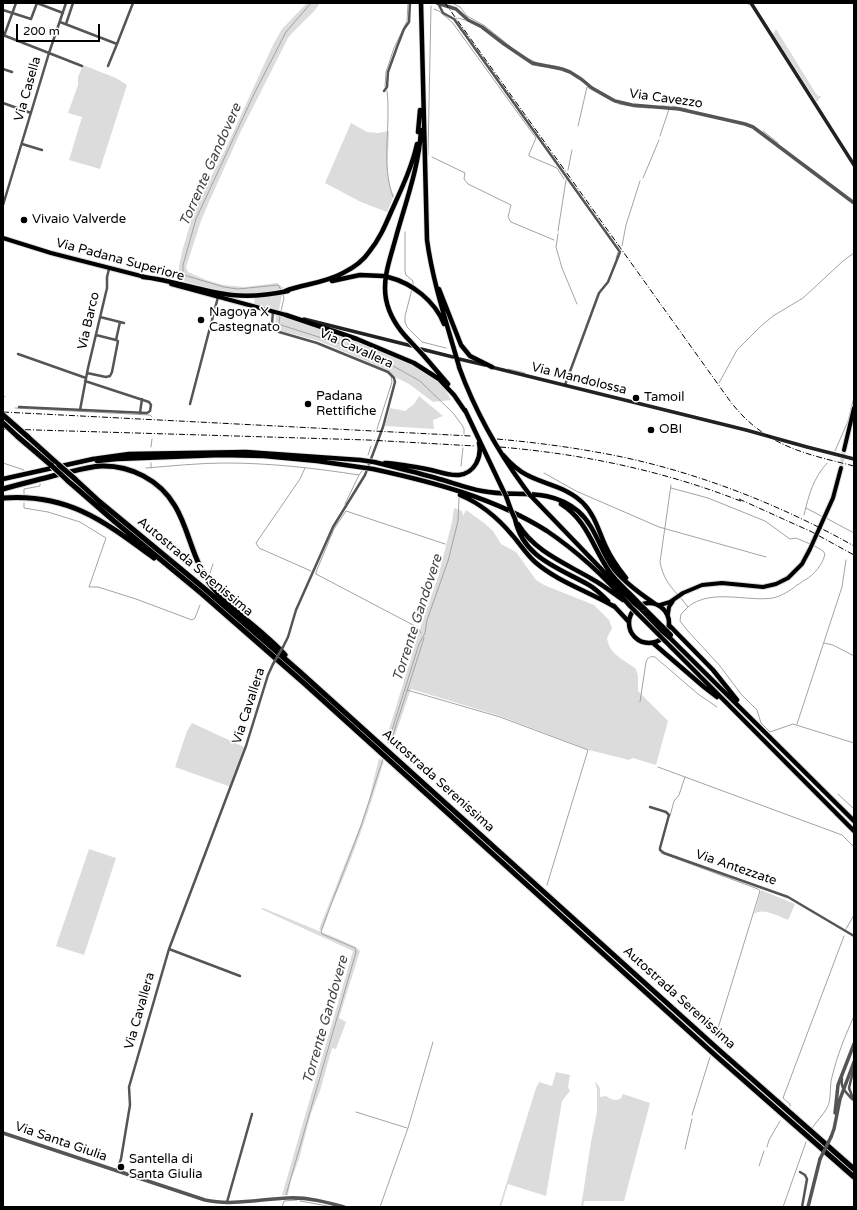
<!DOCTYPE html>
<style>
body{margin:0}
#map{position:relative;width:857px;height:1210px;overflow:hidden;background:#fff;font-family:"Varela Round",sans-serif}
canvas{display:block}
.frame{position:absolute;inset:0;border:4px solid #000;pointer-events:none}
.scale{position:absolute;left:16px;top:24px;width:84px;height:18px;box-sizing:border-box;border:2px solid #000;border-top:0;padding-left:5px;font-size:12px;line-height:14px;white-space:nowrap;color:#000;-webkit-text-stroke:3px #fff;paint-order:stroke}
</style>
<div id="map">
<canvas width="857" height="1210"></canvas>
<div class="frame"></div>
<div class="scale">200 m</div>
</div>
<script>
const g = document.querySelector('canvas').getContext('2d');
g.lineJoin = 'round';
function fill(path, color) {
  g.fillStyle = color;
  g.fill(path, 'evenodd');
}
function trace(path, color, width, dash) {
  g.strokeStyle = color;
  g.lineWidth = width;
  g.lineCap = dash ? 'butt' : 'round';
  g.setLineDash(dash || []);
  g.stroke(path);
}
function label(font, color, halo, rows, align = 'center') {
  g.font = font + ' "Varela Round",sans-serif';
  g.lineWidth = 3.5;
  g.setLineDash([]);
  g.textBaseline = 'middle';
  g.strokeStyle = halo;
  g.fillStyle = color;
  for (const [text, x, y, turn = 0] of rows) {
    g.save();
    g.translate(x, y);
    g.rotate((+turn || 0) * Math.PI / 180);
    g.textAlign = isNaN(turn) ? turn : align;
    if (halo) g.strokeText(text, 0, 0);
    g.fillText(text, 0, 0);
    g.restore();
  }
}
const green = new Path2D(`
 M307,3h13c-8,13 -22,22 -32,35l-47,93 -32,71 -8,19 -15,46 2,5 18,8 18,5 21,2 32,-4 7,5c-36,12 -71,1 -106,-8l1,-14 4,-18 12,-40 30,-58 48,-105 9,-16z
 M776,29l39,63 3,4h3l-4,6 -44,-68z
 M83,65l33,13 11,7 -27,84 -31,-9 13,-43 -14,-4 10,-28v-8z
 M351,123l16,9 11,1 11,-2c0,21 -5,45 5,64l-7,17 -26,-10 -36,-19z
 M282,295l-3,15 -24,-6 -1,-2 1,-4z
 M276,314l56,18 78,30 32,21 9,17 -18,2 -24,-18 -20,-10 -2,-4 -68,-29 -38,-10 -6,-6z
 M419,396l24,20 -10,4 1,9 -49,-3 5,-18 15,3 9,-7z
 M454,508l8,3 1,5 3,-6 18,13 9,8 8,13 15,8 20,28 8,5 50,20 15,15 3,8 -5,10c2,17 18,22 29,31l2,7v15l30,30 -12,44 -23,-7 -4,2 -40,-10 -89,-34 -89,-27 -19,55 -6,-5 35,-113 17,-49 14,-55z
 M192,723l52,24 -13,40 -56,-20 12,-36z
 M379,758l5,4 -3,8c-13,44 -28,87 -47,129 -5,10 -7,22 -12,32l-3,-2 41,-103 8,-23z
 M89,849l27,9 -32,97 -28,-9z
 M761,890l34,14 -7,16c-10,-4 -25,-13 -34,-6z
 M263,908l73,30 20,9 4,4 -21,67 7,4 -10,27 -4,-1 -12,43 -9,22 -12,46 -8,21 -3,15h-6l71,-244 -92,-42z
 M556,1072l14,3 -2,12 2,4 -8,10 -16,95 -38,-12 -7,23h-2l37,-119 3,-6 13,4z
 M595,1081l5,7v9l6,-1c4,3 10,6 15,2l2,-4 27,9 -26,98h-40l-1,6h-2l10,-65 6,-30v-22z`);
const stream = new Path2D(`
 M452,3l8,4 7,9 18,10 26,21
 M748,3l1,2
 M434,9l5,2 13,11 84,116 -7,16v2l28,12 7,11
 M458,18l7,2
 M529,59l6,3
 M532,65l13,2
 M549,65l11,2
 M582,78l8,7
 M385,87l1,-15 8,-24 13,-27 1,-18
 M387,91c1,7 1,15 1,22 0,28 -5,57 5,84
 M619,104l11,2
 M661,106h4
 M668,106h1
 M672,106l15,3
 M633,107l17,1
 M578,126l9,-39 25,14
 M763,131l15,12
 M660,136l9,-27
 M428,155l3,-149
 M432,157l33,16 -1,6 4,5 43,21 -3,12 3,5 43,18
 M806,165l20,15
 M568,170l4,-20
 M643,178l16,-38
 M558,231l8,-51
 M405,232v39l1,4 7,6v3
 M558,234l-2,13 6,21 15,36
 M622,246l4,-21 14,-44
 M616,258l2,-6
 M412,289l-7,27v6l2,5 15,15 24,6
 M281,290l-3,-5 -40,4 -14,-2 -37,-11 -4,-2v-9l13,-46 58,-125 32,-62 25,-29
 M281,311l3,-13 -1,-4
 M280,316l-1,7 2,2 69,22 36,15 34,19 33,32 9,12 2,4v5
 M508,369l17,4
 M719,383l18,-33 24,-24 12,-10 30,-18 40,-37 11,-8
 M3,395l2,2
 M15,408l135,7 2,2
 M377,429l15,-47 -1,-6
 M151,447l1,-8
 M835,451l13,-30 6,-24
 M368,455l3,-9
 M3,463l21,7
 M151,463v5
 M461,466l2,-18
 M146,468c26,-2 53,-5 79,-5 45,0 89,5 134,12l3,-4
 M305,468l-5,11 -44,64 3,5 52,23
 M544,473l32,18 83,36 107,30
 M671,485l-11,77c3,15 8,22 18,33
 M671,488l37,10 57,23 25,18 6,-1 14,6
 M24,495v-6l16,-3v-2
 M24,503v5l24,4 32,10 26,16 -17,49h9l38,12 56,21 3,-2 5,-13
 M345,504l14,-29
 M806,508l17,9
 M804,515c5,-21 9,-36 23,-52
 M826,518l28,15
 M210,573l3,-9
 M316,574v-2l18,-43 12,-18 99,33
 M316,574l99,52 3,2 3,5
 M680,597l8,10 -7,7 -1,7 7,9 33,36 21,28 16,16 4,13 9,9 23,-8 61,19
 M688,607c22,-19 59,-5 85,-9 8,-2 17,-7 24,-13 3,-1 5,-4 8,-5 9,-5 18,-16 20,-26l-2,-3 -10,-6
 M824,643l9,2 21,11
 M407,690l93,27 88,33 -41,135
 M640,702l6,-40c2,-5 4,-6 9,-5l43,37 19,13
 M797,724l45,-137 4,-27
 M391,741l33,-103
 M388,743l31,-99 6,-11 2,-13 21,-59 10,-40 1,-23
 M658,767l184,68 12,12
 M838,794l16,15
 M670,816l4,-15 5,-6 6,-18
 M661,853l97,36 2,2 -45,147
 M846,929l8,-14
 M790,1106v-2l-7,-6 61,-162
 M356,1112l51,16
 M692,1115l18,-58
 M812,1128c5,-7 11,-13 15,-20 5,-9 2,-21 5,-31 5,-21 13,-41 22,-61
 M767,1147l2,-7 11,-19
 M685,1149l7,-30
 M759,1166l5,-15
 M286,1195l70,-243 -1,-4 -33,-14 -1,-3 40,-105 22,-67
 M300,1201l33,6
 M282,1207l2,-6 13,-1
 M380,1207l28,-79 25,-86
 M783,1207l23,-65`);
const primaryTunnel = new Path2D(`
 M841,468l3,-18`);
const minor = new Path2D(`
 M37,3l26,10
 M438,3l5,10 11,6 166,233 -12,30 -9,11 -34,92
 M3,10l28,9 6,-16
 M60,22l57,22 16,-41
 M66,24l7,-21
 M3,35l79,31
 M4,36l12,-33
 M108,66l9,-22
 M3,69l9,3
 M384,91l3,-4 1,-15 9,-25 7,-18 5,-7 1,-19
 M3,103l28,10
 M22,144l20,6
 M3,205l46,-152 17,-50
 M273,311l-1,13 2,5 5,3 38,11 71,29 6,6 1,4 -12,45 -18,48 -32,52 -37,83 -8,27 -5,10
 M100,317l24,6
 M116,340l4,-18
 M18,354l68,24
 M87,373l19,4 4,-1 2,-4 6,-31 -2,-1 -20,-5
 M190,404l28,-107
 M19,407l128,6 3,-2 1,-6 -2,-3 -64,-21
 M80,410l8,-42 19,-80v-11l2,-8
 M140,413l2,-14
 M650,807l16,5 3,3 -9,33v2l4,3 124,44 66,39
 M169,949l71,27
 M842,1078c-2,10 4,14 10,21
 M854,1101l-5,-13 5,-21
 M117,1171l4,-12 9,-54 -1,-18 40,-138 77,-203 22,-71 5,-11
 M800,1172l5,3 2,4 -5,28
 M227,1202l25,-88`);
const tertiary = new Path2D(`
 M437,3l19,6 12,11 14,7 22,17 28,19 30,6 8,3 11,7 11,9 23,13 17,4 47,4 66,15 8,3 101,76
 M835,1113l3,-28 16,-41
 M3,1133l202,67c27,6 56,-1 83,-2 19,-1 38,4 56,9
 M831,1137l3,-8 6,-30 14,-37
 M808,1207l12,-48`);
const secondary = new Path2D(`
 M751,3l103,162
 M304,319l108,27
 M421,349l32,8
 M459,359l26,6
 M491,367l255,63 61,17
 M807,447l47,12`);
const primary = new Path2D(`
 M3,238l48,15 94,24
 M171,284l115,31
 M844,450l10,-42
 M660,605l10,-3 13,-9 19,-8 20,-2 41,4 13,-3 12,-6 14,-14 8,-15 23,-51 8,-30
 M668,614l1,-7 4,-6`);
const trunk = new Path2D(`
 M421,3l6,237c6,44 21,87 33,130
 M418,132l2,-22
 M143,277c30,3 59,15 89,18 19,2 37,0 56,-4
 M388,277c24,6 47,24 56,47
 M332,281l28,-6 23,1
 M439,289l22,56 9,11 22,11
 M285,291c19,-7 40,-8 58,-18 10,-5 20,-12 26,-21 10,-12 16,-26 22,-40 10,-22 21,-45 26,-68
 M286,315l71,24 57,24 25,16 15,16 11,16
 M410,341c-12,-12 -21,-26 -24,-42 -4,-21 5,-43 10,-62 10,-36 23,-70 25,-107
 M424,356l24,28
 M459,367c16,44 38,83 65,120
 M465,410l37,78
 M503,455c7,8 14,15 24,20 19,10 40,12 56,28 12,12 16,29 23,44 5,11 12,21 20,31
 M97,461l20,-2 104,-4 43,1 53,5 42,6
 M374,462c20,5 41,10 62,16 15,4 30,10 46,13 34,7 65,-5 96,20 17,15 21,36 33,54 10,15 28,28 43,38
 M385,463c16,1 31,4 46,7 9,2 18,6 28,5 16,-2 23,-18 20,-32
 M373,469c60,13 122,29 174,62 31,21 59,47 83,75
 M3,479l90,-20 36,-5 117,-2 114,8
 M460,495c22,9 38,23 53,41 7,8 13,18 22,26 23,20 53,29 80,45
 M530,495l104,108
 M506,496l5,14
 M561,504c26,16 32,44 48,67 7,11 19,20 28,30
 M515,519c8,39 44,49 74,66 7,4 13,10 19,16
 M518,524c17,28 47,39 74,55 11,6 21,14 31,21
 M629 623a20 20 0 1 1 40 0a20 20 0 1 1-40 0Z
 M614,606l14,15
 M641,609l21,22
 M645,609l18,18
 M637,613l21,21
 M669,625l44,45 24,30
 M669,637l185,184
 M665,641l189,190
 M653,643l51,44 13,10`);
const motorway = new Path2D(`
 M17,436l35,30
 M28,437l31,28
 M75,479l25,23 105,87 95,83 419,378 135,119
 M67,480l47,41 87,72 104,91 410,371 139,122
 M3,489c17,-5 35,-9 53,-14 15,-3 30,-8 45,-9 29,-1 59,14 74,40 14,23 17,52 33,75 20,29 53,47 77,74
 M3,498c65,-5 101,23 151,60`);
const rail = new Path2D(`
 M445,3l285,398c7,9 15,18 24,25 29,24 64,31 100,40
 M3,412l468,24
 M3,429l365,11 107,6
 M497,439c33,3 66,7 99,13 88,15 180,50 258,94
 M500,447c83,7 165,24 243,55
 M739,499l73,33 42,23`);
const minorBridge = new Path2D(`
 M273,664l10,-17`);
const tertiaryBridge = new Path2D(`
 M820,1159l11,-22`);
const trunkBridge = new Path2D(`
 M410,341l14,15
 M360,460l14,2
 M359,467l14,2
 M524,487l6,8
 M502,488l4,8
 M511,510l4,9
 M637,601l8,8
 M634,603l7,6
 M630,606l7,7
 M663,627l8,8
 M662,631l7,6
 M658,634l7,7`);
const motorwayBridge = new Path2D(`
 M3,415l25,22
 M3,423l14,13
 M59,465l16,14
 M52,466l15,14`);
const markers = [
 [24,220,4,"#000"],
 [201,320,4,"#000"],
 [636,398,4,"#000"],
 [308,404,4,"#000"],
 [651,430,4,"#000"],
 [121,1167,4,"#000"]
];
const streetNames = [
 ["Via Casella",28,89,-74],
 ["Via Cavezzo",666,99,8],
 ["Via Padana Superiore",120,260,15],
 ["Via Barco",89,321,-77],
 ["Via Cavallera",356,349,24],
 ["Via Mandolossa",579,379,14],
 ["Autostrada Serenissima",195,567,40],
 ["Via Cavallera",249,706,-72],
 ["Autostrada Serenissima",438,781,42],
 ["Via Antezzate",736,868,19],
 ["Autostrada Serenissima",679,998,42],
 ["Via Cavallera",140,1011,-74],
 ["Via Santa Giulia",61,1142,19]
];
const poiNames = [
 ["Vivaio Valverde",32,220],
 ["Nagoya X",209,313],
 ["Castegnato",209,328],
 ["Padana",316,397],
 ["Rettifiche",316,412],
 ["Tamoil",644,398],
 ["OBI",659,430],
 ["Santella di",129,1160],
 ["Santa Giulia",129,1175]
];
const waterNames = [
 ["Torrente Gandovere",211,165,-66],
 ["Torrente Gandovere",418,618,-72],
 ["Torrente Gandovere",326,1020,-74]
];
fill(green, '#dcdcdc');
trace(stream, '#a3a3a3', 1);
trace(primaryTunnel, '#d9d9d9', 4, [4, 2]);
trace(primary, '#dbdbdb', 6);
trace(trunk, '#dbdbdb', 6);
trace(motorway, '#dbdbdb', 7);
trace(minor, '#555', 2.5);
trace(tertiary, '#555', 3.5);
trace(secondary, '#222', 3.5);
trace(primary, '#000', 4);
trace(trunk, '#000', 4.5);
trace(motorway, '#000', 5);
trace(rail, '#000', 1, [6, 2, 1, 2]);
trace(trunkBridge, '#dbdbdb', 6, []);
trace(motorwayBridge, '#dbdbdb', 7, []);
trace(minorBridge, '#555', 2.5);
trace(tertiaryBridge, '#555', 3.5);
trace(trunkBridge, '#000', 4.5);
trace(motorwayBridge, '#000', 5);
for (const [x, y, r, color] of markers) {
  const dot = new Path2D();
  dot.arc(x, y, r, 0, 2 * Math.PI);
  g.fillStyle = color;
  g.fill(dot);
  trace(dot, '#fff', 1.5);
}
label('13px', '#000', '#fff', streetNames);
label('13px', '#000', '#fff', poiNames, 'left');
label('italic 14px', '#444', '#fff', waterNames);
</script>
